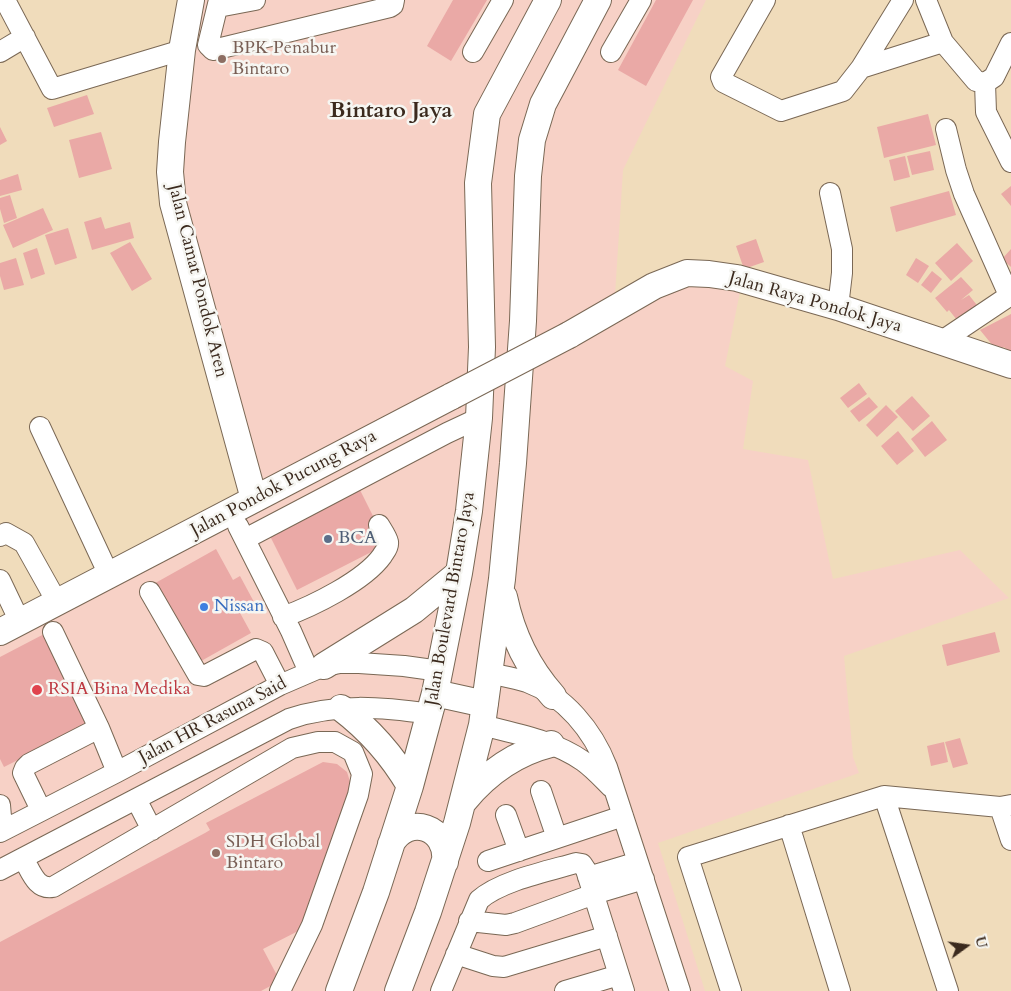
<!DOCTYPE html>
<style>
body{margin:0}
#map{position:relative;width:1011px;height:991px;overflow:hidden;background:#f0dcbb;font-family:Cardo,serif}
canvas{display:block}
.north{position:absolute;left:941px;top:921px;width:50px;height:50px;-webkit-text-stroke:4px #f6f6f2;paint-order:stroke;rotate:76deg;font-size:14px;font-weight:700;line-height:20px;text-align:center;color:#3b2a1e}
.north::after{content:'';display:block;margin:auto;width:18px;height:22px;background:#3b2a1e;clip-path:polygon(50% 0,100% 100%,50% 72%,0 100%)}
</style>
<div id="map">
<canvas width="1011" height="991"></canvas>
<div class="north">U</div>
</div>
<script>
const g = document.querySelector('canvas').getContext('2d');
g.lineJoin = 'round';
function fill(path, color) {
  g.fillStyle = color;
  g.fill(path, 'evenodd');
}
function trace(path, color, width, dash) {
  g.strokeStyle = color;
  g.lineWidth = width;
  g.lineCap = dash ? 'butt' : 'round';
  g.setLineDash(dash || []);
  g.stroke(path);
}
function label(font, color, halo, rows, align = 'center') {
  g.font = font + ' Cardo,serif';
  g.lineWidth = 5;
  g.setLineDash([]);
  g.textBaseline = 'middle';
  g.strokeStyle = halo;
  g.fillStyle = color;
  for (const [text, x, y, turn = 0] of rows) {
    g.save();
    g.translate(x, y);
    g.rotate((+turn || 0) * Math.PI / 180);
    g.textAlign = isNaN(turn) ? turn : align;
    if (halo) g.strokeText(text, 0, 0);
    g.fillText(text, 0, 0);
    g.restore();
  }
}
const built = new Path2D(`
 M189,0h517l-83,170 -8,125 129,-23 -19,94 28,15 -10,68 65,11 25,119 127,-29 49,48 -165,58 9,101 6,16 -201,70 47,148h-705v-368l251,-130 -74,-247z`);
const building = new Path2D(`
 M453,0h34l-36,61 -24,-15z
 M656,0h37l-47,86 -28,-16z
 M87,95l7,19 -40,13 -7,-19z
 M928,114l8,31 -52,13 -7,-31z
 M0,127l7,14 -7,4z
 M101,132l11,37 -33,9 -10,-38z
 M930,151l4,19 -22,5 -5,-19z
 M905,156l5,21 -16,4 -5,-21z
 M18,174l4,16 -22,6v-16z
 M1011,186v20l-10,-12z
 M949,191l7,24 -60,17 -6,-25z
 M10,195l7,23 -13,5 -4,-14v-11z
 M43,208l10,22 -40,18 -10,-23z
 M101,217l4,12 25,-7 4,16 -42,12 -8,-28z
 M68,228l9,30 -22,7 -10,-30z
 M756,239l8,23 -20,7 -8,-23z
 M130,242l22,37 -20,12 -22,-38z
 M957,243l16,18 -22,20 -16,-18z
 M37,248l8,26 -14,5 -8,-26z
 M1011,249v18l-9,-8z
 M16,258l8,27 -20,5 -4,-14v-13z
 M916,258l13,8 -11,17 -12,-8z
 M932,271l10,8 -11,14 -10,-8z
 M961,277l12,13 -12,10 8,-5 11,14 -19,16 -12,-15 -2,2 -12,-14z
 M1011,314v41l-7,-8 -6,5 -18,-22z
 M859,383l8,11 -19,14 -8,-10z
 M912,396l18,20 -17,15 -18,-20z
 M869,397l9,10 -19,15 -9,-11z
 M886,405l12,12 -21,20 -11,-12z
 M932,421l15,19 -22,17 -14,-18z
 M898,431l16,20 -17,14 -16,-19z
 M359,488l28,56 -90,46 -28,-56z
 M216,549l17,31 7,-4 14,26 -15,9 12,22 -57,32 -44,-79z
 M995,632l5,20 -53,14 -5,-21z
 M46,633l45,90 -87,44 -4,-8v-102z
 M960,738l8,26 -15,4 -8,-26z
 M944,742l4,20 -17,4 -4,-20z
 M323,762l14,2 10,8 5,16 -46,139 -43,22 17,32 -19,10h-261v-49l205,-109 5,-3 -4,-7z`);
const minor = new Path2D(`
 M5,0l47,89 130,-39
 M219,0l-11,45 5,5 177,-43 3,-2 1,-5
 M765,0l-44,77 2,5 58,29 62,-20 18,-23 42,-68
 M926,0l17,42 33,39 9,2
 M218,7l37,-7
 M0,52l25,-15
 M473,52l30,-52
 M611,52l30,-52
 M861,68l82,-26
 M985,83l1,29 25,50
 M985,83l9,-6 17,-34
 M830,193l12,56v24l-4,34
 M942,341l64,-43 2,-5 -44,-99 -8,-24 -10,-41
 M40,427l69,148
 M238,526l53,105 18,41
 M0,536l6,-3 18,10 33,59
 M245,539l202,-106 32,-15
 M0,580l20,42
 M150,592l48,83 6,1 52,-27 7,3 17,33
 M283,617c30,-11 81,-36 99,-61 2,-4 7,-8 6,-14 -1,-5 -6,-12 -9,-17
 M53,632l46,96
 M489,673c13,3 26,5 38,9 38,14 66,49 80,85l73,224
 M482,725c34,9 71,15 101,36 10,7 19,17 28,26
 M541,791l16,47
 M884,796l64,195
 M136,799l16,31
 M0,805l1,12 6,11
 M1000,807l11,33
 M41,810l-18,-37 2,-5 4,-4 70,-36 18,44
 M506,815l13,36
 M789,825l51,166
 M0,832l117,-60 163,-87 44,-19 16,-3h19l45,3 36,5
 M23,858c8,13 13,32 30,29l239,-139 26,-6h17l18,10 9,22 -4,21 -46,130 -32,66
 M488,861l135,-45
 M0,870l289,-151c46,-16 93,-12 141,-5
 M588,877l50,-15
 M469,921l37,4 9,-2 79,-29 50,-15
 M456,954l37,12 11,1 103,-31
 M441,991l38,-91c21,-19 69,-29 97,-37l6,1 4,6 38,121
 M565,991l54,-16
 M731,991l-43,-134 196,-61 116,11 11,-2`);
const major = new Path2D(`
 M191,0l-9,50 -10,92 -2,30 3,31 81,296
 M569,335l85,-49 33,-13 22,1 28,4 101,29 173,58
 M504,597c8,38 23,70 49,99
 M0,632l452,-236
 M324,666l90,-56 45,-37
 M435,693l50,11
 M341,708c29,22 51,47 69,78
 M464,801c23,-28 51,-48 87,-57
 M391,844c17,-31 58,-17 54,18
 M339,991l37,-99 34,-106 25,-93 24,-120 10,-62 10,-93 3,-71 -4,-164 9,-69 61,-114
 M398,991l30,-79 29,-89 25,-98 20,-146 11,-116 10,-142 5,-145 4,-36 11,-36 55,-104`);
const majorBridge = new Path2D(`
 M452,396l117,-61`);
const markers = [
 [222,59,5,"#8d6e63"],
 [328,539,5,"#5c6f8a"],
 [204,607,5,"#3f7fe0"],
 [37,690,6,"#e0444e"],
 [216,853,5,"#8d6e63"]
];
const educationNames = [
 ["BPK Penabur",232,49],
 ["Bintaro",232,70],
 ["SDH Global",226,843],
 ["Bintaro",226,864]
];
const streetNames = [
 ["Jalan Camat Pondok Aren",197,281,76],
 ["Jalan Raya Pondok Jaya",815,303,16],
 ["Jalan Pondok Pucung Raya",284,484,-28],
 ["Jalan Boulevard Bintaro Jaya",451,599,-80],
 ["Jalan HR Rasuna Said",213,721,-28]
];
const serviceNames = [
 ["BCA",338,539]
];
const shopNames = [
 ["Nissan",214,607]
];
const healthNames = [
 ["RSIA Bina Medika",48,690]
];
const districtNames = [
 ["Bintaro Jaya",391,112]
];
fill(built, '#f7d1c6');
fill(building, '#eaa9a6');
trace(minor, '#7a6855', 22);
trace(major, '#7a6855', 28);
trace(minor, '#fff', 20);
trace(major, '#fff', 26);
trace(majorBridge, '#7a6855', 28, []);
trace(majorBridge, '#fff', 26);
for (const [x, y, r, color] of markers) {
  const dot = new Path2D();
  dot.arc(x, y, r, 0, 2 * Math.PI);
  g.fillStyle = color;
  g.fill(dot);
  trace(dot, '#f6f6f2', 2);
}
label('18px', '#785e54', '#f6f6f2', educationNames, 'left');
label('18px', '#3b2a1e', '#f6f6f2', streetNames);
label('18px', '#4e5e75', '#f6f6f2', serviceNames, 'left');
label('18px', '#366cbe', '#f6f6f2', shopNames, 'left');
label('18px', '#be3a42', '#f6f6f2', healthNames, 'left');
label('bold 22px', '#3b2a1e', '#f6f6f2', districtNames);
</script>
